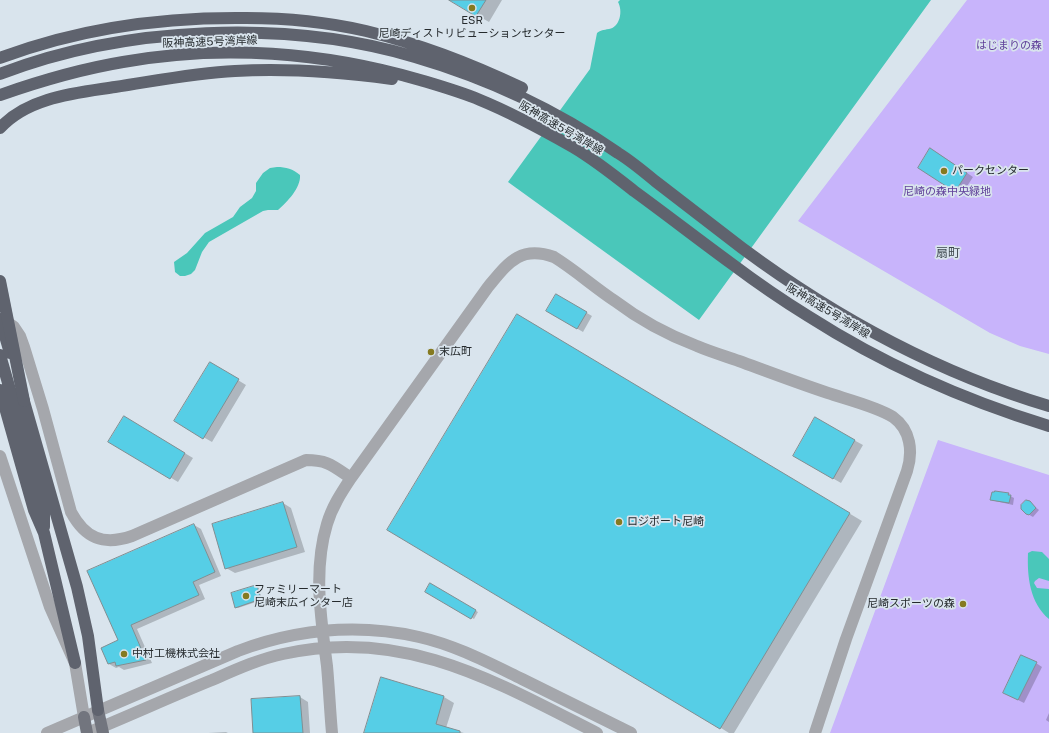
<!DOCTYPE html>
<meta charset="utf-8">
<style>
body{margin:0}
canvas{display:block;background:#d9e4ed}
</style>
<canvas width="1049" height="733"></canvas>
<script>
const g = document.querySelector('canvas').getContext('2d');
g.lineJoin = 'round';
function fill(path, color) {
  g.fillStyle = color;
  g.fill(path, 'evenodd');
}
function trace(path, color, width, dash) {
  g.strokeStyle = color;
  g.lineWidth = width;
  g.lineCap = dash ? 'butt' : 'round';
  g.setLineDash(dash || []);
  g.stroke(path);
}
function label(font, color, halo, rows, align = 'center') {
  g.font = font + ' "Public Sans","Noto Sans JP",sans-serif';
  g.lineWidth = 3.5;
  g.setLineDash([]);
  g.textBaseline = 'middle';
  g.strokeStyle = halo;
  g.fillStyle = color;
  for (const [text, x, y, turn = 0] of rows) {
    g.save();
    g.translate(x, y);
    g.rotate((+turn || 0) * Math.PI / 180);
    g.textAlign = isNaN(turn) ? turn : align;
    if (halo) g.strokeText(text, 0, 0);
    g.fillText(text, 0, 0);
    g.restore();
  }
}
const green = new Path2D(`
 M967,0h82v354l-29,-8 -30,-13 -192,-112z
 M938,440l111,35v258h-219z`);
const water = new Path2D(`
 M620,0h311l-232,320 -191,-138 82,-113 7,-36c4,-3 6,-3 12,-4 11,-2 14,-18 9,-27z
 M277,167c9,0 16,2 23,8 1,13 -13,27 -22,35h-10l-5,1 -54,31 -7,10 -7,18 -4,4 -6,2h-5l-5,-4 -1,-10 13,-9 18,-20 28,-16 7,-10 12,-9 4,-7v-8l7,-10 7,-5z
 M1032,551l10,1 7,7v22l-10,-3 -4,3 -1,2 3,5 12,1v30c-19,-16 -22,-42 -21,-66z`);
const shadow = new Path2D(`
 M451,0h51l-13,22z
 M936,152l37,25 -11,17 -6,-3z
 M556,295l36,21 -9,16 -36,-21z
 M530,322l332,199 -128,212h-5l-8,-5 -332,-198z
 M210,363l36,22 -34,57 -37,-21z
 M124,417l69,41 -15,24 -68,-41z
 M815,419l48,26 -22,38 -47,-27z
 M996,492l12,2 4,3 2,1 -1,7 -18,-4 -4,-2z
 M1029,502l10,8 -6,7 -7,-4z
 M283,503l8,5 14,44 -70,21 -9,-5z
 M194,525l7,4 20,47 -22,9 6,14 -68,30 15,34 -28,7 -5,-3 -3,1 -7,-4 -6,-16 17,-7z
 M430,584l48,28 -4,7 -48,-28z
 M257,586l1,1 4,13 -24,8 -2,-1z
 M1036,663l6,4 -18,36 -14,-7z
 M381,678l63,19 10,6 -8,25 18,5h-99z
 M300,697l8,5 2,31h-56l-2,-33z
 M1049,713v9l-3,-2z
 M226,732l2,1h-20z`);
const building = new Path2D(`
 M449,0h37l-10,16z
 M930,148l37,25 -12,19 -37,-24z
 M556,294l31,18 -10,17 -31,-18z
 M517,314l333,199 -130,216 -333,-199z
 M210,362l29,17 -36,60 -29,-18z
 M124,416l61,37 -15,26 -62,-37z
 M815,417l40,23 -22,39 -40,-23z
 M995,491l14,2 -1,2h3l-2,8 -19,-3 2,-8h2z
 M1026,500l4,1 6,7 -7,7 -3,-1 -5,-5v-4z
 M283,502l14,45 -72,22 -13,-45z
 M194,524l21,48 -22,10 6,13 -68,30 15,35 -30,6 -1,-4 -7,2 -7,-16 17,-8 -31,-69z
 M430,583l46,27 -5,9 -46,-27z
 M257,585l4,14 -26,9 -4,-15z
 M1021,655l16,7 -19,38 -15,-7z
 M381,677l63,19 -8,28 24,7v2h-96z
 M300,696l3,37h-50l-2,-34z`);
const minor = new Path2D(`
 M4,320l10,7 6,9 4,11 19,62 28,103c14,26 32,34 61,24l174,-76c22,0 27,6 45,18
 M0,456l50,151 25,56 9,54
 M47,733l191,-82c59,-22 118,-28 181,-14 36,8 70,26 103,42 36,18 72,36 109,54
 M87,733c42,-17 83,-36 125,-53 23,-10 47,-21 71,-26 120,-27 210,26 314,79
 M332,733c-2,-22 -3,-45 -5,-67 -6,-47 -14,-96 0,-142 5,-17 14,-31 24,-46l137,-191c20,-24 32,-42 66,-30 21,13 40,30 61,44 25,19 53,34 82,45 14,6 28,10 42,15 30,11 59,22 89,32 18,6 50,14 65,24 18,13 20,35 14,54l-61,168 -31,94`);
const major = new Path2D(`
 M98,710l5,23
 M84,717l3,16`);
const highway = new Path2D(`
 M0,58c79,-30 162,-41 246,-40 40,0 81,4 120,13 54,13 106,33 156,57
 M0,74c124,-48 287,-55 415,-17 72,21 141,53 203,96 13,8 25,18 37,28 29,22 58,45 87,67 93,69 196,125 307,158
 M0,95c40,-14 81,-26 123,-33 98,-18 201,-10 297,18 20,6 41,12 60,20 32,13 63,30 93,47 22,13 42,29 61,44 33,24 65,49 98,73 24,18 50,36 76,52 75,48 156,84 241,110
 M0,128c28,-31 76,-35 115,-41 40,-6 79,-14 120,-16 52,-3 105,1 157,8
 M0,319l10,34
 M0,355l44,153v19
 M0,390l34,120 10,23 31,130
 M21,391l56,196 11,49 10,74`);
const highwayBridge = new Path2D(`
 M0,281l24,120`);
const markers = [
 [472,8,4,"#857a20"],
 [944,171,4,"#857a20"],
 [431,352,4,"#857a20"],
 [619,522,4,"#857a20"],
 [246,596,4,"#857a20"],
 [963,604,4,"#857a20"],
 [124,654,4,"#857a20"]
];
const poiNames = [
 ["ESR",472,21,"center"],
 ["尼崎ディストリビューションセンター",472,34,"center"],
 ["パークセンター",952,171],
 ["末広町",439,352],
 ["ロジポート尼崎",627,522],
 ["ファミリーマート",254,590],
 ["尼崎末広インター店",254,603],
 ["尼崎スポーツの森",955,604,"right"],
 ["中村工機株式会社",132,654]
];
const streetNames = [
 ["阪神高速5号湾岸線",210,42,-2],
 ["阪神高速5号湾岸線",561,128,30],
 ["阪神高速5号湾岸線",828,311,31]
];
const parkNames = [
 ["はじまりの森",1009,46],
 ["尼崎の森中央緑地",947,192]
];
const neighbourhoodNames = [
 ["扇町",948,253]
];
fill(green, '#c8b4fb');
fill(water, '#4ac7ba');
fill(shadow, '#0003');
fill(building, '#56cee6');
trace(building, '#808e92', 1);
trace(minor, '#a5a7ac', 12);
trace(major, '#72757e', 12);
trace(highway, '#5f636e', 12);
trace(highwayBridge, '#5f636e', 12);
for (const [x, y, r, color] of markers) {
  const dot = new Path2D();
  dot.arc(x, y, r, 0, 2 * Math.PI);
  g.fillStyle = color;
  g.fill(dot);
  trace(dot, '#d9e4ed', 1.5);
}
label('11px', '#252a2d', '#d9e4ed', poiNames, 'left');
label('11px', '#252a2d', '#d9e4ed', streetNames);
label('11px', '#60409a', '#d9e4ed', parkNames);
label('12px', '#3c454c', '#d9e4ed', neighbourhoodNames);
</script>
